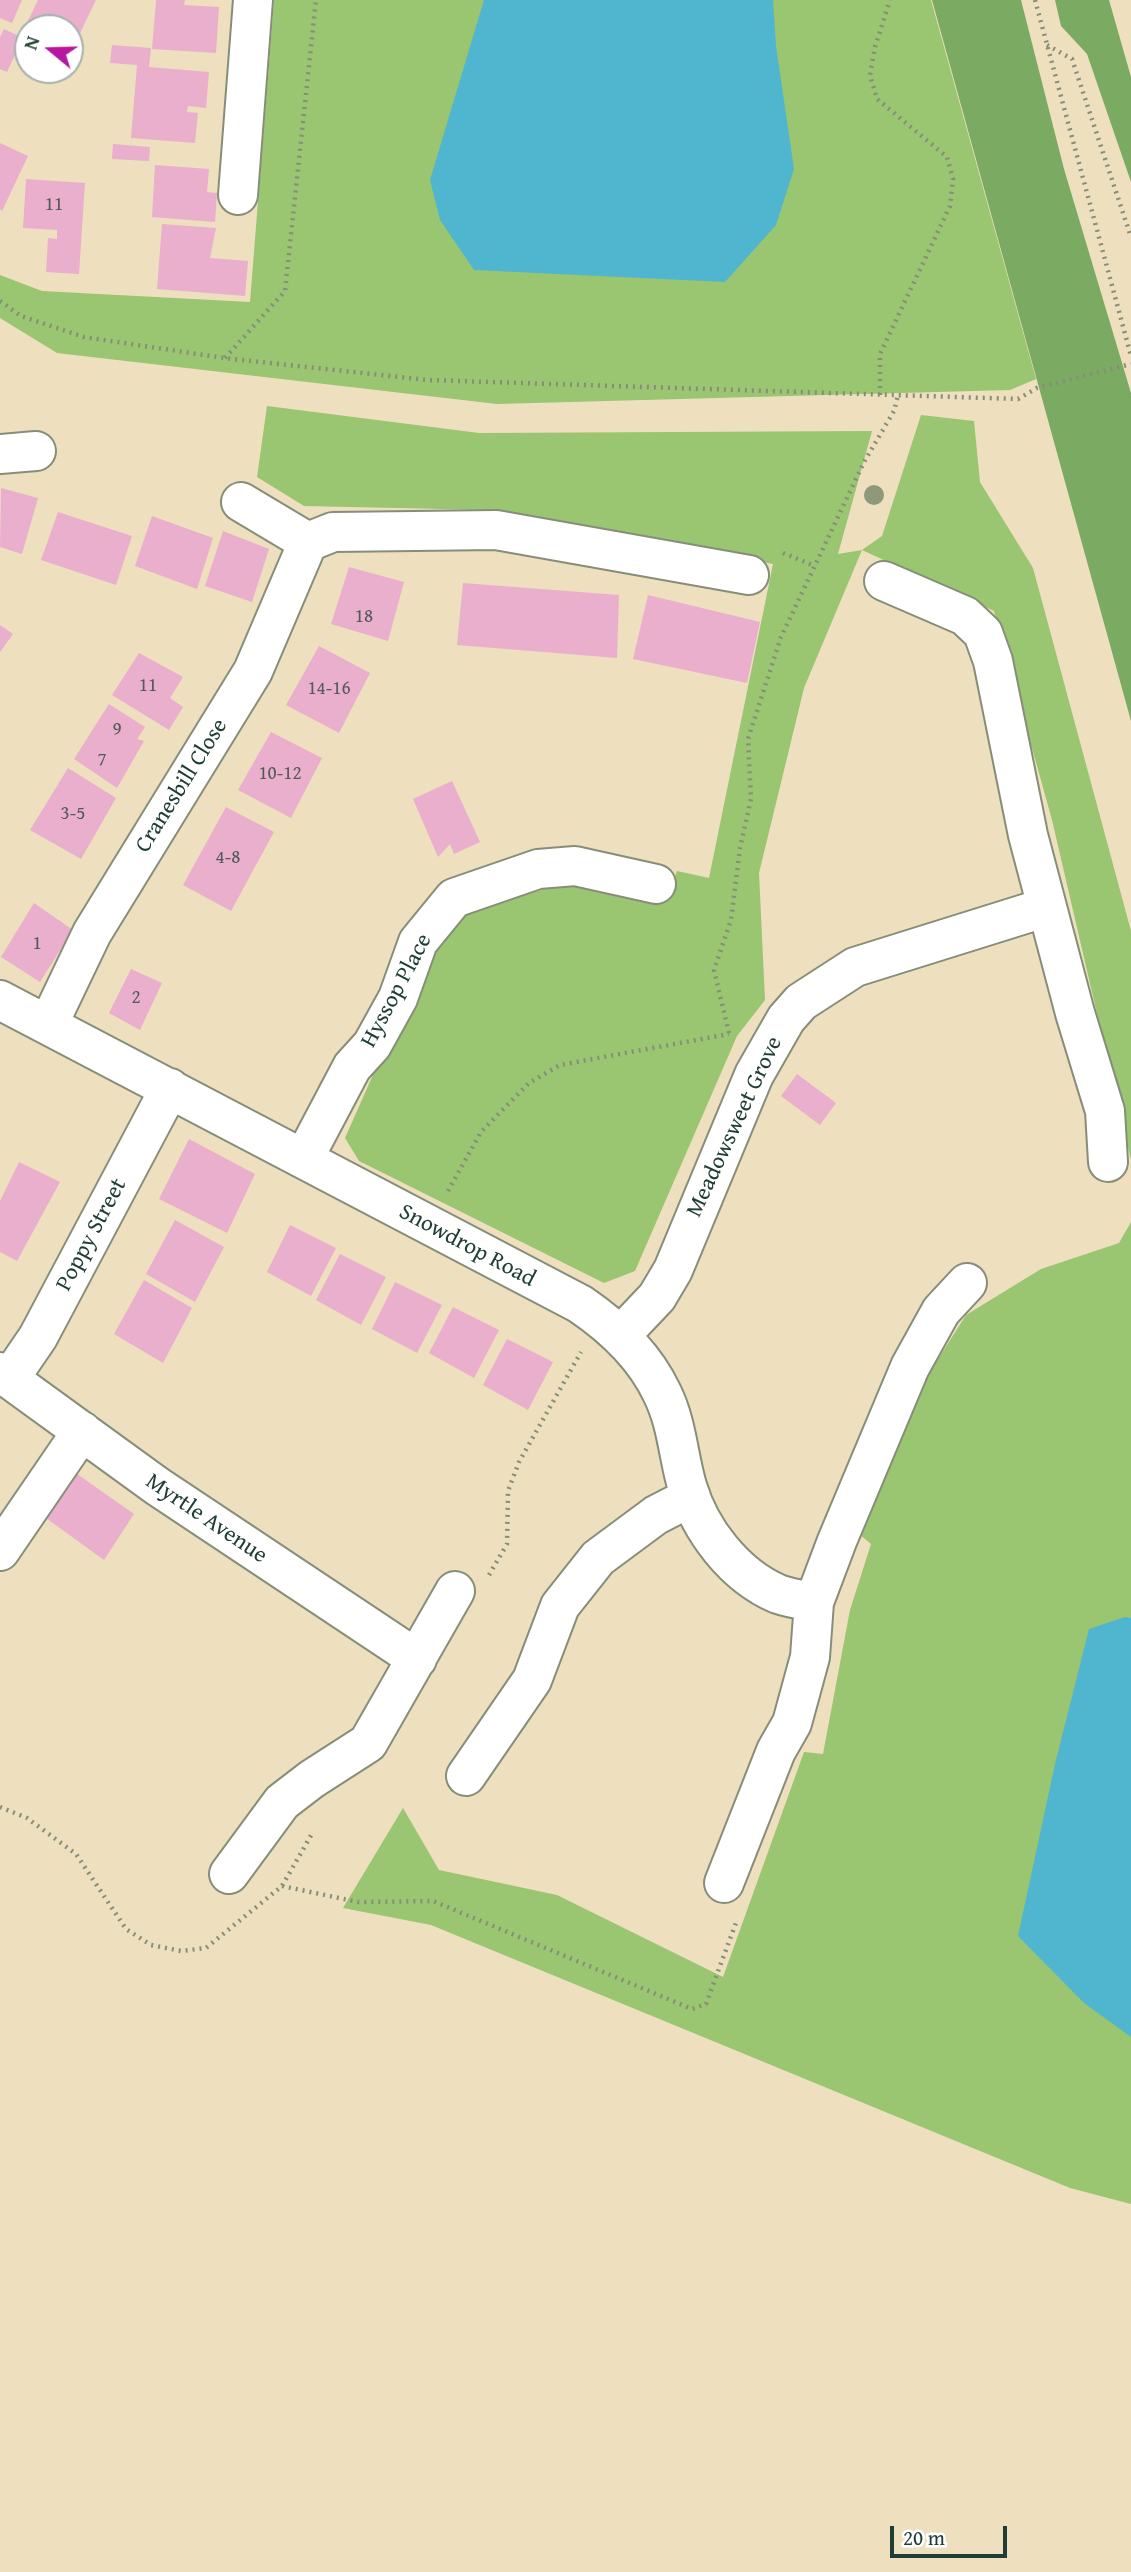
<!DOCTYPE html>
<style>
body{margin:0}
#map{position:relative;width:1131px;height:2572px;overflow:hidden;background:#eedfbe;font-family:"Gentium Book Plus",serif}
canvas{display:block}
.north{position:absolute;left:14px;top:14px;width:70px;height:70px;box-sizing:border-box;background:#fff;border:2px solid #a5b1ae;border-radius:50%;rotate:289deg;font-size:19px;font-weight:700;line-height:28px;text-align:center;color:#1f3d34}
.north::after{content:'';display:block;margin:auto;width:24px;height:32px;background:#b5179e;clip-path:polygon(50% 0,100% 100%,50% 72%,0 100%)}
.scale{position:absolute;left:890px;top:2526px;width:117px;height:32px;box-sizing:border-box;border:4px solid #1f3d34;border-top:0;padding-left:9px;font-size:21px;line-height:24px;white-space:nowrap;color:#1f3d34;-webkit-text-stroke:5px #fff;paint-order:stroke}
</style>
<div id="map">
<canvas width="1131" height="2572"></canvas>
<div class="north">N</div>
<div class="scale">20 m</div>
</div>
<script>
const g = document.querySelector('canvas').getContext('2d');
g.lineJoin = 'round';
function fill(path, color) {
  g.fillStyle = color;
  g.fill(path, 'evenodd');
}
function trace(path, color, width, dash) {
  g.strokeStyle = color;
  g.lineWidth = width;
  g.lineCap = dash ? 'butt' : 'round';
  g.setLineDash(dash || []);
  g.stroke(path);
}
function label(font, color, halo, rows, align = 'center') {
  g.font = font + ' "Gentium Book Plus",serif';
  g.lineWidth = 6;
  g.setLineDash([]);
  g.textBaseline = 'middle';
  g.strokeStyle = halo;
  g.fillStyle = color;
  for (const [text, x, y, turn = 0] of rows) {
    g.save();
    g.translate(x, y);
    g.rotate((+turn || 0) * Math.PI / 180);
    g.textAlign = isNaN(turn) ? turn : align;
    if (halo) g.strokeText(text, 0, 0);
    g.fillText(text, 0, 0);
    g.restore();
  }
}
const green = new Path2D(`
 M274,0h657l105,379 -26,11 -513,14 -440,-51 -57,-35v-43l42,16 208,11z
 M267,406l212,27 393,-2 -34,123 24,-4 20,-14 39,-121 53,6 6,61 53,86 98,363v229l-79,-340 -58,-209 -132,-61 -58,138 -45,185 6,127 -28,36 -102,235 -31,12 -245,-122 -14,-23 82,-185 35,-40 103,-30 101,18 11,-30 32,7 64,-314 -284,-54 -185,-4 -47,-29z
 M1131,1222v982l-61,-16 -639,-263 -88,-17 60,-100 36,62 118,25 166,82 81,-225 19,2 27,-144 21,-66 -12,-10 53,-134 54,-85 75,-46 78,-26z`);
const forest = new Path2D(`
 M932,0h89l43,169 67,224v328z
 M1055,0h54l22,77v105l-44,-128 -26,-28z`);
const water = new Path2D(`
 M484,0h289l3,46 18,123 -18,56 -51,57 -251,-12 -34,-50 -10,-40z
 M1125,1617l6,1v419l-47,-34 -66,-67 37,-172 34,-135z`);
const building = new Path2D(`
 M0,0h22l-10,23 -12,-5z
 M38,0h58l-24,50 -2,-22 -45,-1z
 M156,0h29l-1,5 35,2 -3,46 -64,-4z
 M4,29l19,9 -16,34 -7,-3v-32z
 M112,45l39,3 -2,19 60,5 -3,36 -18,-2 -1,6 11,1 -3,30 -64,-5 6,-73 -27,-2z
 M0,143l28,13 -26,55 -2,-2z
 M113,144l37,3 -1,14 -37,-2z
 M155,165l54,4 -2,23 10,1 -2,29 -63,-5z
 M26,179l59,4 -6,91 -33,-2 2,-34 9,1v-9l-34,-2z
 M162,224l54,4 -6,30 38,3 -3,35 -88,-7z
 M1,488l37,10 -16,56 -22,-7z
 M58,512l74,24 -16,49 -75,-25z
 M152,516l61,22 -16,51 -62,-23z
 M223,531l46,18 -17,53 -47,-16z
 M349,567l55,15 -16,59 -57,-17z
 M463,583l156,12 -2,63 -160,-13z
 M648,595l112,27 -13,61 -114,-24z
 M0,625l13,9 -13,18z
 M319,646l51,27 -31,60 -53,-28z
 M139,653l44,24 -13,21 13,9 -14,23 -57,-35z
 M109,704l36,23 -8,12 7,2 -27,47 -43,-29z
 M271,732l51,26 -31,60 -53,-28z
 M68,768l48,30 -35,61 -51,-29z
 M452,781l28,61 -26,12 -4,-10 -12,13 -25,-58z
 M226,807l48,25 -43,79 -48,-26z
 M34,903l39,27 -33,52 -39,-25z
 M131,969l31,14 -22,47 -31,-17z
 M797,1074l39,29 -16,22 -39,-29z
 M189,1139l66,35 -28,59 -68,-34z
 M19,1162l41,20 -43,79 -17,-9v-51z
 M175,1220l49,27 -29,55 -49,-28z
 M290,1225l46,23 -25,48 -44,-24z
 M340,1254l46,23 -25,48 -45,-25z
 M144,1280l48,28 -29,55 -49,-29z
 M395,1282l47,23 -25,48 -45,-24z
 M453,1307l46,23 -25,48 -45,-25z
 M507,1339l46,23 -25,48 -45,-25z
 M70,1469l64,45 -30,46 -65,-47z`);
const path = new Path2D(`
 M1035,0l96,356
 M1047,45l25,14 59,178
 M0,301l21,15 63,21 140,21 204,22 590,19 19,-11 94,-24
 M225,358l60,-67 31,-291
 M880,395v-41l70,-148 3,-27 -6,-22 -70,-58 -7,-24 5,-28 15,-47
 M783,553l32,13
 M729,1033l-15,-63 17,-50 9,-72 11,-49 -3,-60 33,-102 83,-175 30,-51 4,-16
 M448,1191l33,-59 48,-49 31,-18 169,-31
 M489,1575l18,-31 1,-53 11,-29 62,-110
 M0,1807l27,11 49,36 50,75 25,16 30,6 25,-3 76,-62 31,-54
 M282,1886l76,16 75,-1 259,108 14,-5 31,-84`);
const minor = new Path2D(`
 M238,195l15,-195
 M0,454l36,-3
 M241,502l67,40
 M884,581l81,35 18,17 10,28 35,174 47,178 30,98 3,51
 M0,1000l580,304c34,23 64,51 82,89 15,30 16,62 25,93 13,44 47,89 91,108 11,4 24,6 36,8
 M48,1025l44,-92 161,-262 55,-129 25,-10 163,-2 253,45
 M304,1158l48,-91 20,-22 26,-47 20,-56 36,-44 84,-29 37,-3 81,18
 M620,1336l37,-39 16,-27 81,-195 32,-56 15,-17 54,-35 192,-60
 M0,1372l157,114 260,173
 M10,1378l28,-41 132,-249
 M0,1551l82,-120
 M466,1776l66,-96 28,-74 38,-48 58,-43 35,-18
 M229,1874l53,-72 30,-23 56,-36 87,-152
 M724,1883l52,-132 16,-28 18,-66 4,-55 23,-61 73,-174 31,-56 26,-28`);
const trees = [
 [874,495]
];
const numberNames = [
 ["11",54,205],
 ["18",364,617],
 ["11",148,686],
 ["14-16",329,689],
 ["9",117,730],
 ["7",102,760],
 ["10-12",280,774],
 ["3-5",73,814],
 ["4-8",228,858],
 ["1",37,944],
 ["2",136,998]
];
const streetNames = [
 ["Cranesbill Close",182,786,-58],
 ["Hyssop Place",397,991,-62],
 ["Meadowsweet Grove",735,1127,-65],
 ["Poppy Street",92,1235,-62],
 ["Snowdrop Road",467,1246,28],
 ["Myrtle Avenue",206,1519,34]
];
fill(green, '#9ac571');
fill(forest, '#7baa63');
fill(water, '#50b5ce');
fill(building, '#e9afcd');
trace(minor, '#868e79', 42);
trace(path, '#868e79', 4.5, [2, 5]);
trace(minor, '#fff', 38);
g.fillStyle = '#8d997a';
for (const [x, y] of trees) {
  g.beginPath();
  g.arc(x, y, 10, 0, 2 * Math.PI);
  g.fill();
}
label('19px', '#525a5a', null, numberNames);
label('23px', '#1f3d34', '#fff', streetNames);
</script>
